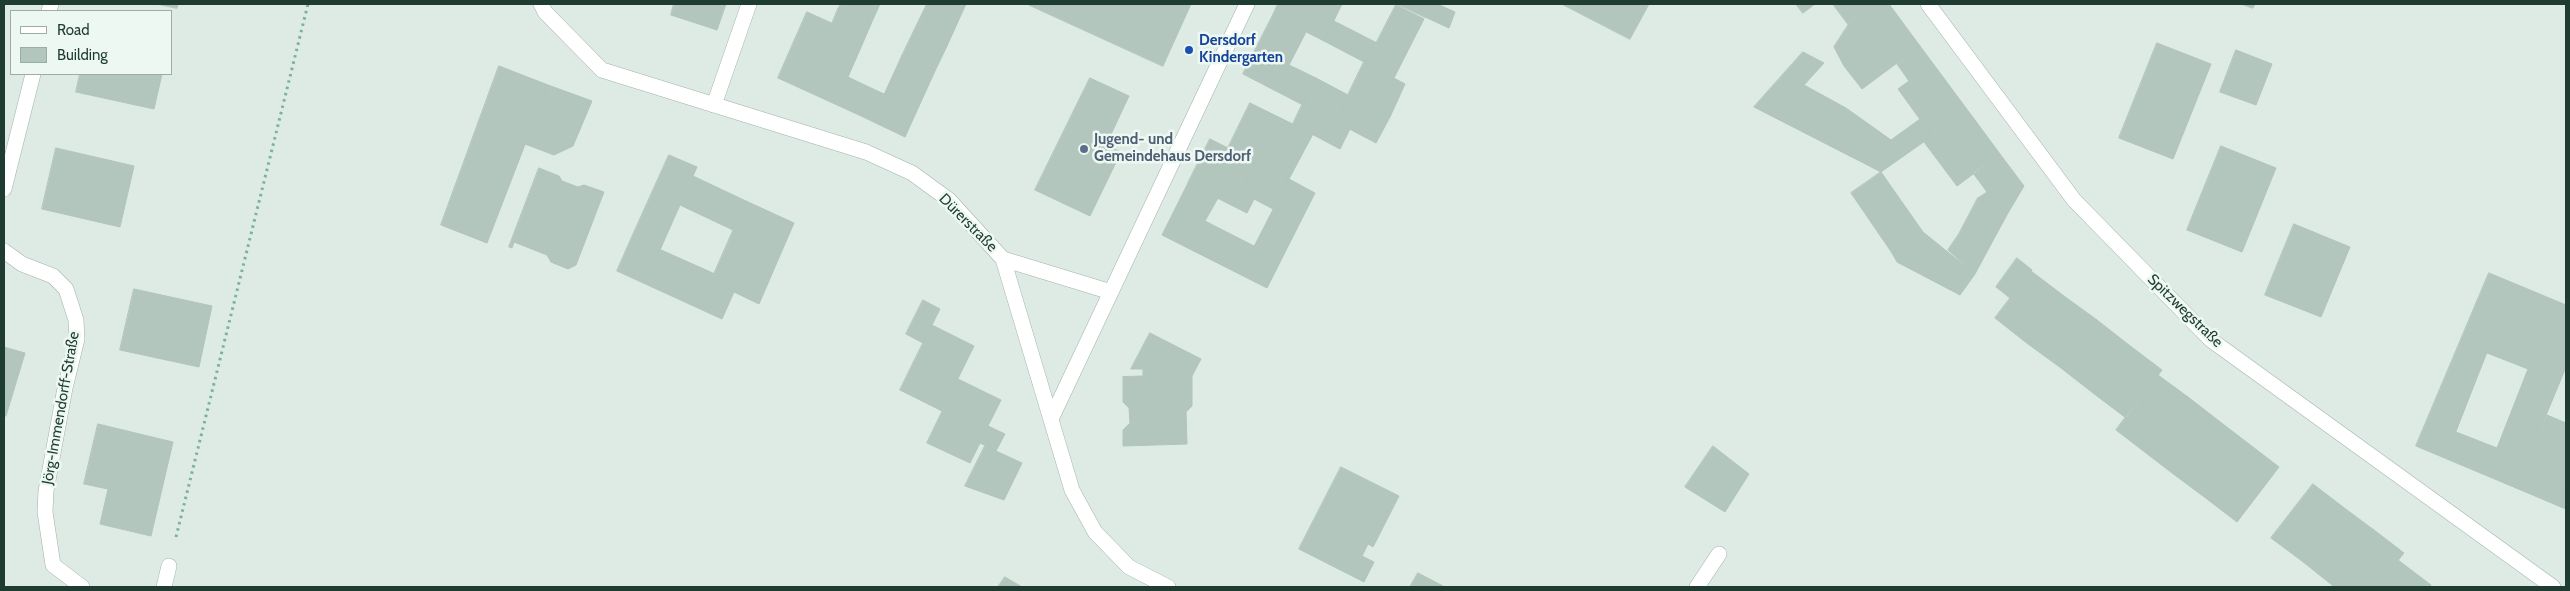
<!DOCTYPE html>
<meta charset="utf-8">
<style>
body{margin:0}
#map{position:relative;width:2570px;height:591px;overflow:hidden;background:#deebe4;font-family:Cabin,sans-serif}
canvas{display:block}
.frame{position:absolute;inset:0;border:5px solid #1e3c32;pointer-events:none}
.legend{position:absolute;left:10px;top:10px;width:162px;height:65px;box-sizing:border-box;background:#eef8f2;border:1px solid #9bada5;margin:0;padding:6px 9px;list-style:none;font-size:15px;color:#1e3c32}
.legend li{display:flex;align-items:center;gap:10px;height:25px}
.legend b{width:25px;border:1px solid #9bada5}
</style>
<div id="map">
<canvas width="2570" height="591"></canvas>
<div class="frame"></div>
<ul class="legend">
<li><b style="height:6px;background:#fff"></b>Road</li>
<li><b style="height:14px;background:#b3c6bd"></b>Building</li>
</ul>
</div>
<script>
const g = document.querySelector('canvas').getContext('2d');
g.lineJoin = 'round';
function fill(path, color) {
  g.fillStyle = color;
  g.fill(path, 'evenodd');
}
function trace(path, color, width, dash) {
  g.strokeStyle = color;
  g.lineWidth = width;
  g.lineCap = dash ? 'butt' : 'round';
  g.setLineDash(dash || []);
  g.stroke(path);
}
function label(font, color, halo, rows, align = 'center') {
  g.font = font + ' Cabin,sans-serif';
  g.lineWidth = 5;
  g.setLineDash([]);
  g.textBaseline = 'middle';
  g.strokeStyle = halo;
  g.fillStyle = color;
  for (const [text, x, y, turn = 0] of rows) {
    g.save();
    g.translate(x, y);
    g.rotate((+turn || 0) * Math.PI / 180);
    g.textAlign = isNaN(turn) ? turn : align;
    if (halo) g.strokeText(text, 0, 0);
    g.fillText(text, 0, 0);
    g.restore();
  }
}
const building = new Path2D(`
 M157,4h21l-1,4z
 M674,4h52l-9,26 -46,-15z
 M841,4h39l-9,20 -33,-15z
 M927,4h8l26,11 -14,31 -33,-15z
 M935,4h31l-5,11z
 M1027,4h164l-28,62z
 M1278,4h64l-18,37 -51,-26z
 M1397,4h34l-6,13z
 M1431,4h6l18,8 -6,16 -24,-11z
 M1562,4h87l-19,35z
 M1796,4h19l-12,9z
 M1833,4h29l-14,20z
 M1862,4h27l31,42 -58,43 -18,-23 -10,-19z
 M2242,4h13l-2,4z
 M1396,5l28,14 -30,59 -28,-15z
 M838,9l33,15 -6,14 -33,-14z
 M807,12l58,26 -17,39 23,11 -12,27 -81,-37z
 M1273,15l33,17 -17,33 27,13 -13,27 -60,-31z
 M1334,21l43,22 -11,20 -42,-22z
 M914,31l33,15 -12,25 -33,-15z
 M2157,43l54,21 -38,95 -54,-21z
 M1920,46l46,62 -34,28 -34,-47 11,-8 -12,-17z
 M2236,50l36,14 -16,41 -36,-13z
 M1803,52l21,11 -20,22 42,23 45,32 29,-21 12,17 -51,36 -127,-65z
 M902,56l33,15 -30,66 -46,-22 12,-27 13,6z
 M1364,62l41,22 -15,33 -42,-22z
 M499,66l49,19 -61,158 -46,-18z
 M80,74h82l-8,35 -78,-17z
 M1090,78l39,18 -23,49 15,7 -31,64 -55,-26z
 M1316,78l32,17 -12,27 -33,-17z
 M548,85l44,16 -19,45 -19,9 -29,-11z
 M1348,95l42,22 -14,26 -40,-21z
 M1250,103l63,31 -24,45 -61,-31z
 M1302,105l48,24 -10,20 -47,-25z
 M1966,108l34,46 -43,32 -33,-44z
 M1210,139l46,23 -23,44 -45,-23z
 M2221,146l55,22 -34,84 -55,-22z
 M56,148l78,18 -14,61 -78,-18z
 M2000,154l24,32 -16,27 -30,-15 9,-6 -14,-19z
 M669,155l28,12 -4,9 53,25 -13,29 -53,-25 -20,45 -28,-13z
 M1256,162l33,17 -16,30 -19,-10 -7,14 -14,-7z
 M539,168l20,8 3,5 16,6 6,-2 20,7 -28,73 -8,4 -17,-7 -4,-7 -33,-13 -2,6 -3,-1z
 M1881,172l42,60 -31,21 -41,-60z
 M1289,179l26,14 -48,95 -105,-53 26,-52 30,15 -13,23 49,25z
 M1978,198l30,15 -19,35 -30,-14z
 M746,201l48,22 -35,81 -48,-23z
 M2294,224l56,23 -29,70 -56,-22z
 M1923,232l52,42 -15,21 -63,-33 -5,-9z
 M1959,234l30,14 -14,26 -27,-24z
 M632,237l83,37 -4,7 23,11 -12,27 -105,-48z
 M2017,258l15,12 -22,28 -14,-11z
 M2031,271l33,25 -36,48 -33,-26z
 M2489,273l77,32v62l-50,121 -100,-42zM2487,353l41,16 -31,79 -41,-16z
 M134,289l78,17 -13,61 -79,-17z
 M2064,296l33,24 -36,48 -33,-24z
 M923,300l17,9 -17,34 -17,-9z
 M2097,320l32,25 -36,48 -32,-25z
 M932,325l42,21 -32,65 -42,-21z
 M1150,333l51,26 -9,17h-49v-7h-12z
 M2129,345l33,25 -36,48 -33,-25z
 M4,347l21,6 -19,63h-2z
 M2158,375l30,22 -42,56 -30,-23z
 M1143,376h49v30l-6,6 1,32 -64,2v-16l7,-7 -1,-15 -6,-6v-25z
 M958,379l43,21 -13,26 17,8 -9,17 -16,-8 -10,20 -43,-20z
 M2188,397l31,24 -43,55 -30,-23z
 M2547,415l19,8v70l-5,14 -45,-19z
 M2219,421l30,23 -42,55 -31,-23z
 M98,424l75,18 -22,94 -51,-12 8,-35 -24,-5z
 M2249,444l30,23 -42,55 -30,-23z
 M985,446l37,17 -18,37 -39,-14z
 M1713,446l36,28 -24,38 -40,-25z
 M1341,467l58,29 -26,51 -5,-3 -6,12 12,6 -10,20 -65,-33z
 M2313,484l30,23 -41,54 -31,-23z
 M2566,493v16l-5,-2z
 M2343,507l31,23 -42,55 -30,-24z
 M2374,530l30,23 -27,34h-42l-3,-2z
 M2398,560l33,25 -1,2h-53z
 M1418,573l25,13 -1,1h-32z
 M1005,577l17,10h-24z`);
const path = new Path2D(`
 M176,537l132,-533`);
const lane = new Path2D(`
 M714,105l35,-101
 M1697,587l22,-33`);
const street = new Path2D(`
 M541,4l4,8 57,58 264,82 46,21 37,27 54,59 69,231 23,42 34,35 39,20
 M1928,4l146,196 137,140 342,247
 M49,11l2,-7
 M4,189l29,-115
 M4,251l18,13 31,12 13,13 10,31 1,19 -12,49 -19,103 -1,21 8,53 29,22
 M1003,259l108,33
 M1051,419l196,-415
 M164,587l5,-21`);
const markers = [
 [1189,50,5,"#1a4fb4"],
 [1084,149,5,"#5c6f8a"]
];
const transitNames = [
 ["Dersdorf",1199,41],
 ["Kindergarten",1199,58]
];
const serviceNames = [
 ["Jugend- und",1094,140],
 ["Gemeindehaus Dersdorf",1094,157]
];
const streetNames = [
 ["Dürerstraße",968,223,45],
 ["Spitzwegstraße",2185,311,44],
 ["Jörg-Immendorff-Straße",61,408,-80]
];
fill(building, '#b3c6bd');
trace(building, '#b0c5bb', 1);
trace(lane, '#a1b3ab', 16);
trace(street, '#a1b3ab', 16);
trace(path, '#7bb29e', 3, [2.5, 4]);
trace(lane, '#fff', 15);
trace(street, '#fff', 15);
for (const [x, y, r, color] of markers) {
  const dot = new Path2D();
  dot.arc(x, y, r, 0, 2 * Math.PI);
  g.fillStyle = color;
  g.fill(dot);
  trace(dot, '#eef8f2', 2);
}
label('bold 15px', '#164399', '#eef8f2', transitNames, 'left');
label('bold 15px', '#4e5e75', '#eef8f2', serviceNames, 'left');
label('15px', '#1e3c32', '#eef8f2', streetNames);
</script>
